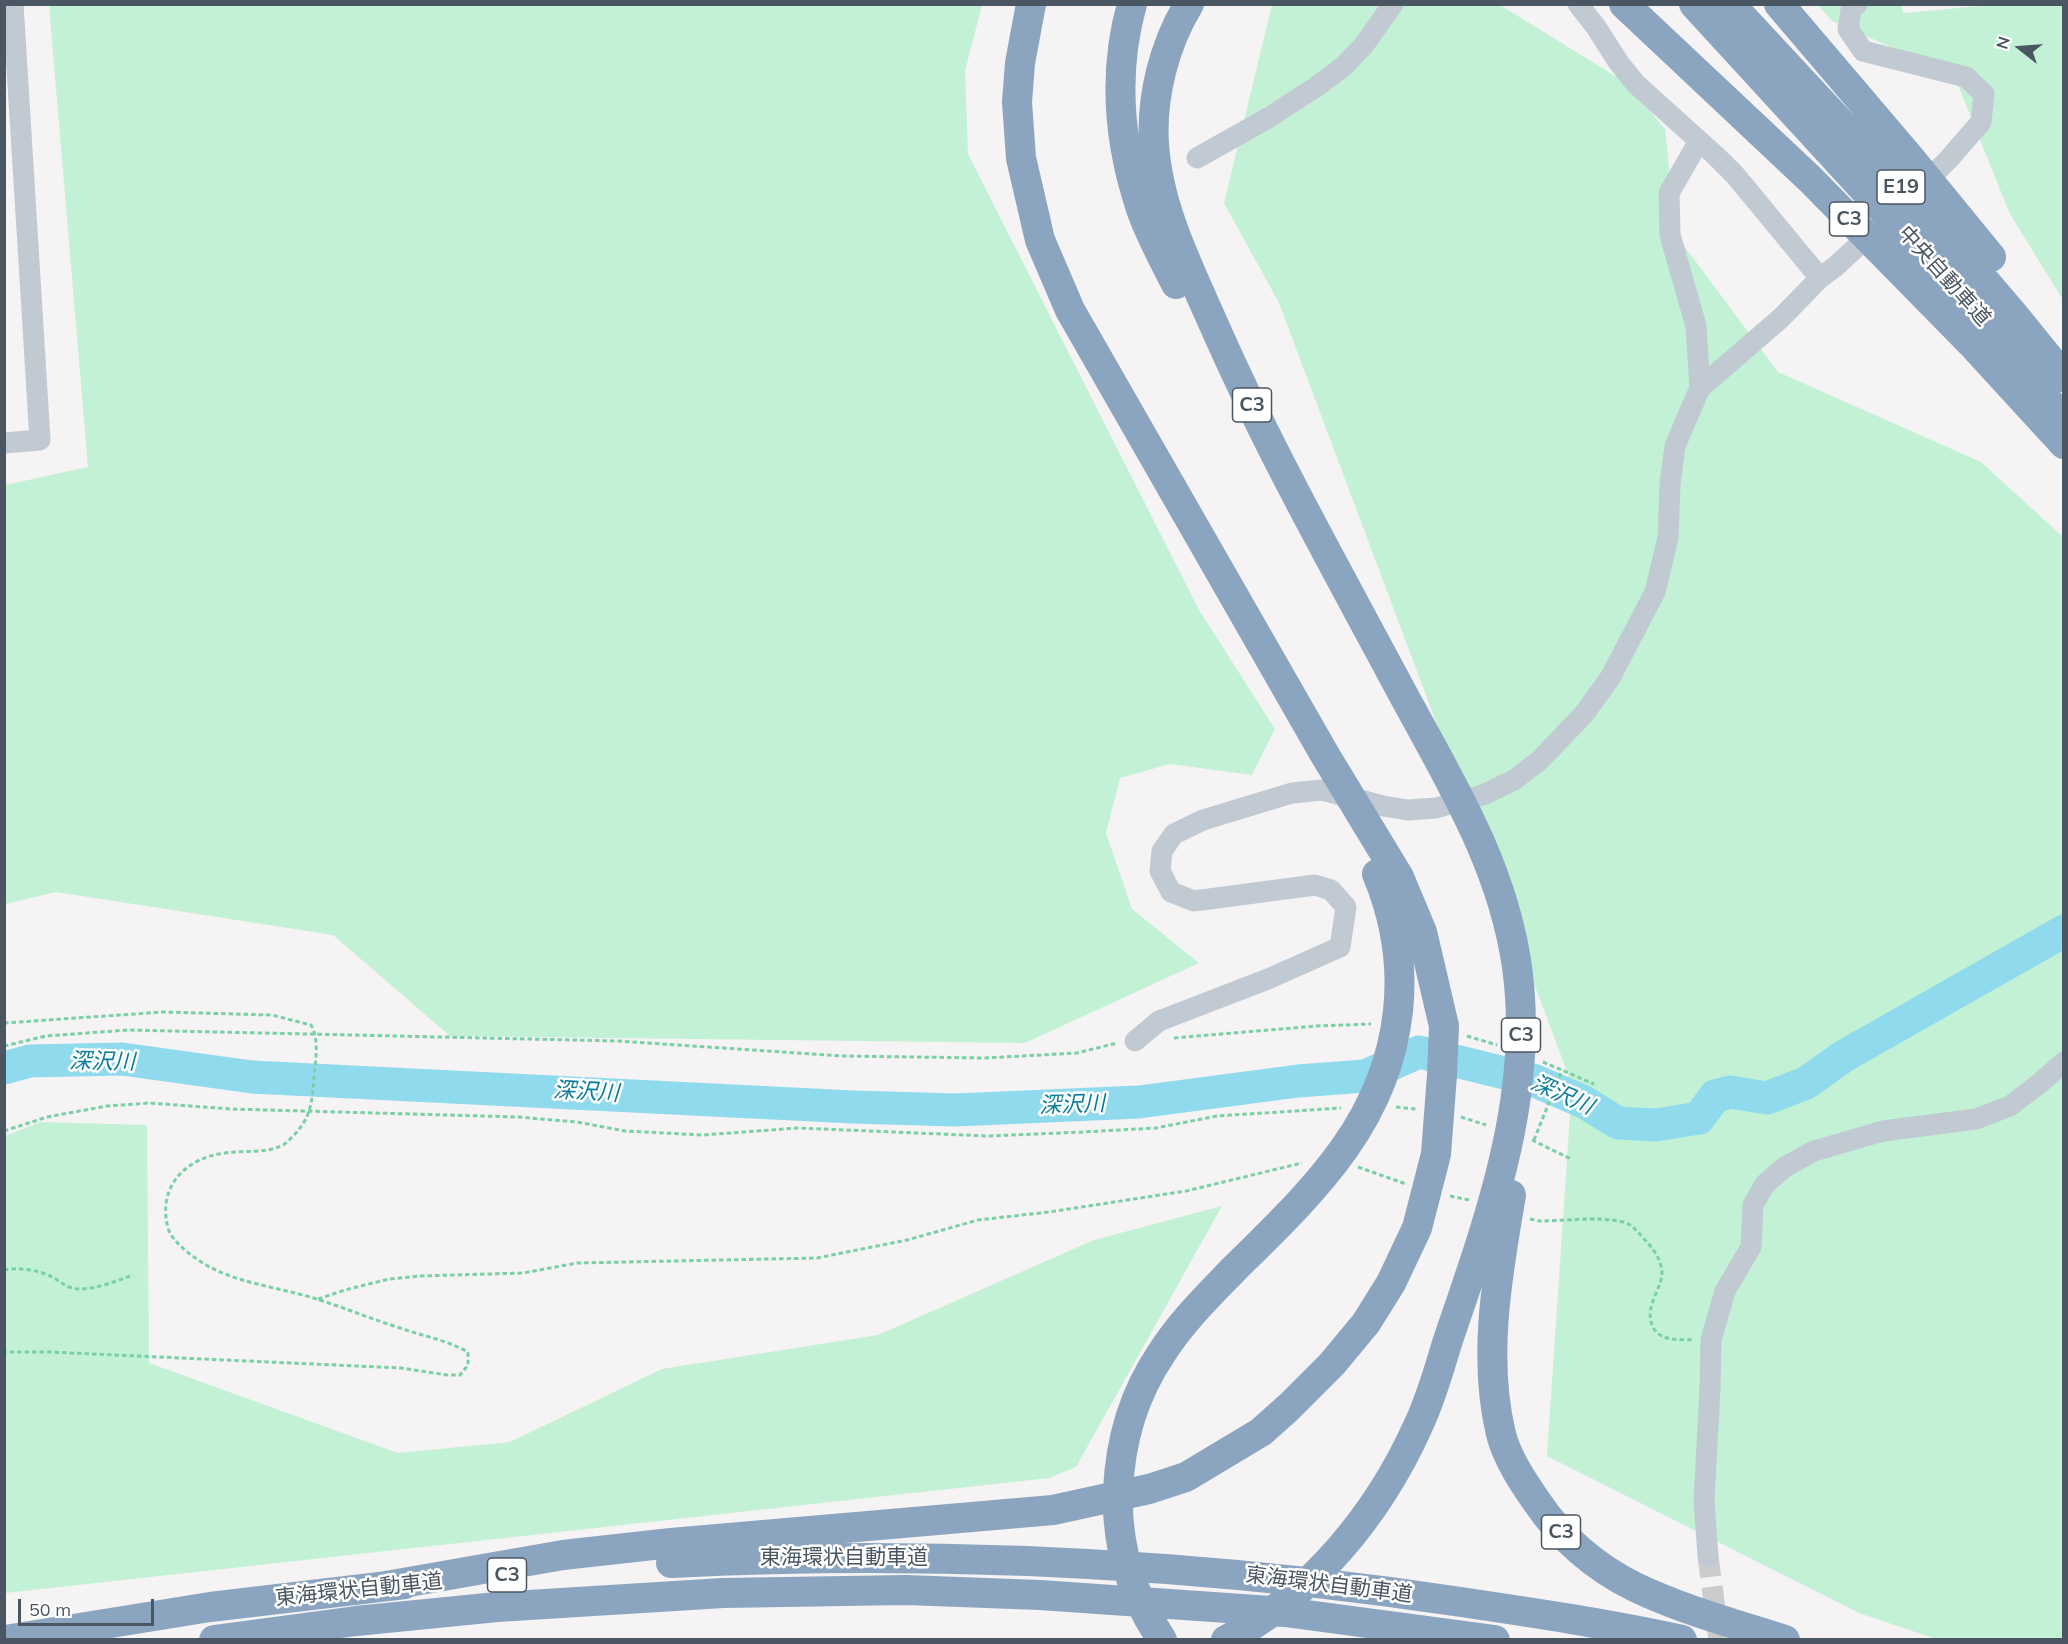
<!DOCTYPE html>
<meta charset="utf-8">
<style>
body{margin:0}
#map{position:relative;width:2068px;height:1644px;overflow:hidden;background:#f5f3f3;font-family:Mulish,sans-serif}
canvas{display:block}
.frame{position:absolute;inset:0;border:6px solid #4a5661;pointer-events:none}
.north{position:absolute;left:1990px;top:18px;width:60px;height:60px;-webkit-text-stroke:4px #fff;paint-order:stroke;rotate:287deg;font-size:16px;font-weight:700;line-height:24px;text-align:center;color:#4a5661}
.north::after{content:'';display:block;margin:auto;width:21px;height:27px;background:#4a5661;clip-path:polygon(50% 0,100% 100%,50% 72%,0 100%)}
.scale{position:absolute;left:18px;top:1599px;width:136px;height:27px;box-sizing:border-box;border:3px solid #4a5661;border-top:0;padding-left:8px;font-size:18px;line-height:21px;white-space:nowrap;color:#4a5661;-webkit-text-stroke:4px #fff;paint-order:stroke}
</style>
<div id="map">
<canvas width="2068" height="1644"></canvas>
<div class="frame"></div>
<div class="north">N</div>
<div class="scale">50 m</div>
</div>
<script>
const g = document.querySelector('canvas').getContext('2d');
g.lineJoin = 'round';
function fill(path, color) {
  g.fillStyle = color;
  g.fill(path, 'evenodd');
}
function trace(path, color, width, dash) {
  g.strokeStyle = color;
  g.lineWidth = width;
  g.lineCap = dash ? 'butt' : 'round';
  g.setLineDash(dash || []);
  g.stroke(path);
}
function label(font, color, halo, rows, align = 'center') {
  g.font = font + ' Mulish,"Noto Sans JP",sans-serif';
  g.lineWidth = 5;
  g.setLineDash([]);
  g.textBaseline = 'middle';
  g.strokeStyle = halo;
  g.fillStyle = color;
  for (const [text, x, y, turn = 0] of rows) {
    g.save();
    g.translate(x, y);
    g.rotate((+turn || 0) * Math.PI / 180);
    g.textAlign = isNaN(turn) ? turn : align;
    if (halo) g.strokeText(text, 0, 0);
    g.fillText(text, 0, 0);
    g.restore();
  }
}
const green = new Path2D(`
 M49,5h933l-17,66 3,83 231,456 76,119 -23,46 -82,-11 -50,14 -14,55 26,76 67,54 -174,80 -575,-7 -117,-101 -277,-43 -51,12v-419l83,-18z
 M1272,5h228l128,79 37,45 11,106 102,137 203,90 82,75v1102h-127l-77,-26 -312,-157 25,-371 -293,-782 -55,-100z
 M1818,5h82l4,8 87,-8h72v295l-53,-86 -56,-139 -122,-54z
 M40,1122l107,3 2,238 249,90 112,-11 152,-73 216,-34 216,-95 128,-34 -146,261 -27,11 -1044,115v-457z`);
const river = new Path2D(`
 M4,1068l26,-7 92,-2 130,18 601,30 102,3 184,-8 159,-21 67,-5 54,-24 114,28 51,22 34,21 38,2 43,-7 16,-22 15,-4 37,6 39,-15 38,-27 220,-125`);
const minorTunnel = new Path2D(`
 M1708,1556l11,84`);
const path = new Path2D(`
 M4,1023l159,-11 109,3 39,10c9,16 4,36 3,53 -2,24 -3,40 -21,58 -3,3 -6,7 -10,9 -18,9 -39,5 -58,8 -40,5 -68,34 -57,75 4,16 35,37 50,43 29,13 61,17 92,26 30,9 59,21 90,31 23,8 46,12 68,24v13l-8,10h-13l-46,-7 -352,-16h-45
 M1467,1036l30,9
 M1174,1038l143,-12 54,-2
 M4,1046l42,-10 82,-6 490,11 223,15 144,2 92,-5 40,-10
 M1543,1062l51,22
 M1396,1107l20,2
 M1461,1117l25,8
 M4,1131l43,-14 60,-11 42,-3 82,6 287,8 59,5 48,9 78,4 95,-7 190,8 95,-4 73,-4 61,-12 124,-8
 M1532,1140l39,19
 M1534,1140l28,-70
 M1358,1167l48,17
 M1450,1196l19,4
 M1530,1219l10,2c25,0 59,-5 83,1 11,3 16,12 24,20 6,7 12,15 14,24 6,20 -19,38 -8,61 7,15 27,12 41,13
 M4,1270c16,-3 36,0 50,8 8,5 15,11 25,11 18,0 37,-8 54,-14
 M318,1299l27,-9 44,-11 31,-3 103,-3 54,-10 240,-5 90,-18 71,-20 71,-8 137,-21 116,-28`);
const minor = new Path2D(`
 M1578,4l18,23 23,36 17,21 80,72 19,19 85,103
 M1857,4l-6,6 -3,19 15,22 103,26 18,17 -3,28 -33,38 -30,29
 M1699,141l-30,52 1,42 26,91 4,62
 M1197,158l71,-40 48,-31 28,-21 20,-21 29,-41
 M4,443l36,-3 -27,-436
 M1135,1041l24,-20 109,-42 72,-32 6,-40 -15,-17 -16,-5 -121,16 -23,-9 -11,-21 2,-20 12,-17 29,-14 89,-27 30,-3 61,16 25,4 28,-2 47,-13 31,-15 26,-20 44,-46 26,-36 45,-86 13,-54 2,-54 5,-38 25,-58 81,-70 39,-40 16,-12 40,-37
 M1708,1556l-4,-55 6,-112 1,-49 14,-49 26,-44 2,-42 12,-21 20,-17 29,-16 69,-20 93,-12 34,-13 30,-23 24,-21`);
const highway = new Path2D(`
 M1132,4c-19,68 -13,139 9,205 9,26 23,51 35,75
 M1189,4c-25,41 -38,93 -35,140 4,64 35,124 60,181 54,123 120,240 183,358 49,92 105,178 120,284 18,129 -28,253 -69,373 -9,29 -17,59 -30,86 -39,87 -106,170 -192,214
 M1624,4l186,175 165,168 89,97
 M1694,4l291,317 71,90
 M1730,4l224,241 59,69 51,63
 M1779,4l131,154 81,99
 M1511,1195c-13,77 -29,161 -10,239 6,24 22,48 36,68 24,36 59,66 98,85 48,23 100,37 150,53
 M671,1563c263,-13 528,0 790,39 74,11 148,22 221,38
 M386,1586l177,-31 108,-12 382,-33 96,-21 37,-12 75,-45 28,-25 43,-43 34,-41 25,-40 26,-55 19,-74 6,-79 2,-49 -22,-94 -23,-55 -74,-122 -255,-445 -30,-70 -19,-82 -4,-56 3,-39 11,-59
 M5,1640l205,-33 195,-23
 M214,1640l142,-19 141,-14 226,-14 183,-3 134,5 245,17 210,28
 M1162,1640c-31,-47 -46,-93 -44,-149 2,-49 16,-97 43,-137 20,-32 48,-59 74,-86 76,-75 151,-144 163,-257 5,-47 -3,-94 -21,-137`);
const shields = [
 [1901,187,48],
 [1849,219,39],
 [1252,405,39],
 [1521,1035,39],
 [1561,1532,39],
 [507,1575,39]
];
const shieldNames = [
 ["E19",1901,187],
 ["C3",1849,219],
 ["C3",1252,405],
 ["C3",1521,1035],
 ["C3",1561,1532],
 ["C3",507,1575]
];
const streetNames = [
 ["中央自動車道",1944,276,48],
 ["東海環状自動車道",844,1558],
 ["東海環状自動車道",1329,1585,7],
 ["東海環状自動車道",359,1590,-6]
];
const waterNames = [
 ["深沢川",102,1062,1],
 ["深沢川",586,1092,3],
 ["深沢川",1562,1095,24],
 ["深沢川",1072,1105,-2]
];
fill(green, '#c3f1d5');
trace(river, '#90daee', 33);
trace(minorTunnel, '#caccce', 21, [21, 10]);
trace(path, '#7ad0a6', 3, [4.5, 3]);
trace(minor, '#c1cad2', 21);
trace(highway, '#8ba5c1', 30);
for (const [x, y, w] of shields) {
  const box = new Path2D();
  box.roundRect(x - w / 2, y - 17, w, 34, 4.5);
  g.fillStyle = '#fff';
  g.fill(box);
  trace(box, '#4a5661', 1.5);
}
label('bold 20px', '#4a5661', null, shieldNames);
label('21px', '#4a5661', '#fff', streetNames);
label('italic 22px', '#0c7c9b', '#fff', waterNames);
</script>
